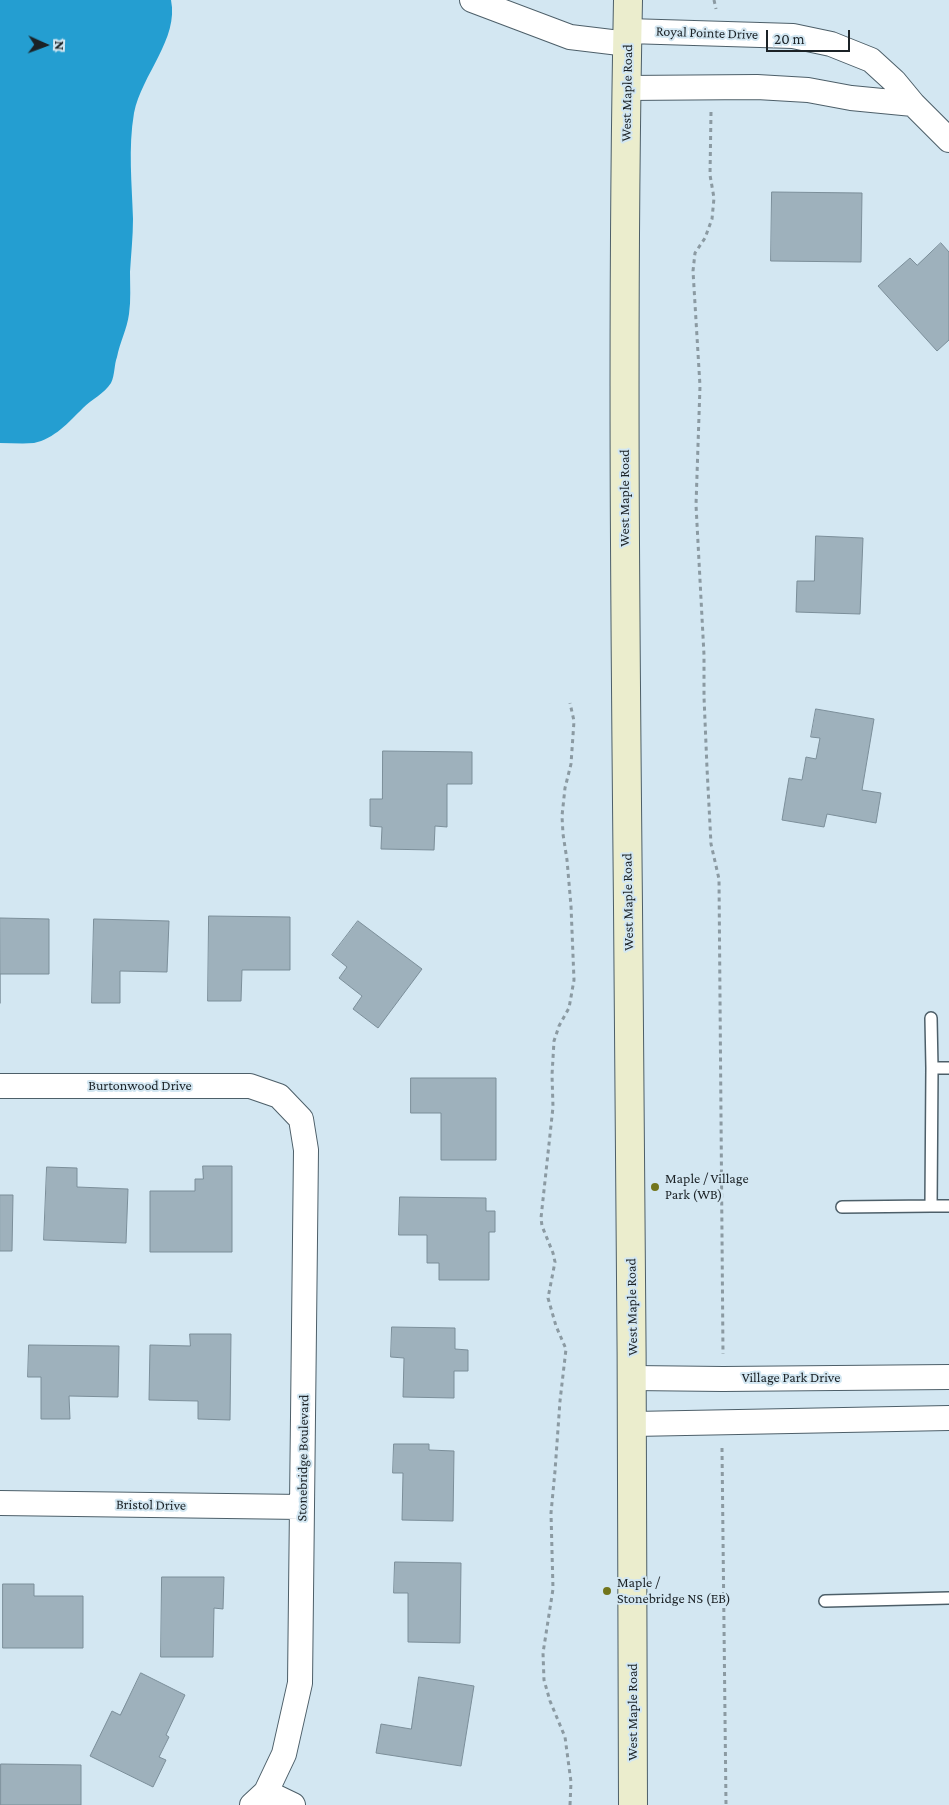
<!DOCTYPE html>
<style>
body{margin:0}
#map{position:relative;width:949px;height:1805px;overflow:hidden;background:#d3e7f2;font-family:"Crimson Pro",serif}
canvas{display:block}
.north{position:absolute;left:20px;top:20px;width:50px;height:50px;-webkit-text-stroke:4px #d3e7f2;paint-order:stroke;rotate:92deg;font-size:14px;font-weight:700;line-height:20px;text-align:center;color:#1b2226}
.north::after{content:'';display:block;margin:auto;width:18px;height:22px;background:#1b2226;clip-path:polygon(50% 0,100% 100%,50% 72%,0 100%)}
.scale{position:absolute;left:766px;top:30px;width:84px;height:22px;box-sizing:border-box;border:2px solid #1b2226;border-top:0;padding-left:6px;font-size:15px;line-height:18px;white-space:nowrap;color:#1b2226;-webkit-text-stroke:4px #d3e7f2;paint-order:stroke}
</style>
<div id="map">
<canvas width="949" height="1805"></canvas>
<div class="north">N</div>
<div class="scale">20 m</div>
</div>
<script>
const g = document.querySelector('canvas').getContext('2d');
g.lineJoin = 'round';
function fill(path, color) {
  g.fillStyle = color;
  g.fill(path, 'evenodd');
}
function trace(path, color, width, dash) {
  g.strokeStyle = color;
  g.lineWidth = width;
  g.lineCap = dash ? 'butt' : 'round';
  g.setLineDash(dash || []);
  g.stroke(path);
}
function label(font, color, halo, rows, align = 'center') {
  g.font = font + ' "Crimson Pro",serif';
  g.lineWidth = 4;
  g.setLineDash([]);
  g.textBaseline = 'middle';
  g.strokeStyle = halo;
  g.fillStyle = color;
  for (const [text, x, y, turn = 0] of rows) {
    g.save();
    g.translate(x, y);
    g.rotate((+turn || 0) * Math.PI / 180);
    g.textAlign = isNaN(turn) ? turn : align;
    if (halo) g.strokeText(text, 0, 0);
    g.fillText(text, 0, 0);
    g.restore();
  }
}
const water = new Path2D(`
 M0,0h171c8,39 -29,74 -37,113 -6,35 -2,71 -1,106 0,18 -2,35 -3,53 0,14 1,28 -1,42 -2,15 -9,28 -12,43 -3,8 -2,18 -6,26 -7,11 -19,16 -28,25 -14,14 -29,31 -49,35 -11,1 -23,0 -34,0z`);
const building = new Path2D(`
 M772,192l90,1 -1,69 -90,-1z
 M941,243l8,9v88l-12,11 -59,-65 32,-28 7,7z
 M816,536l47,2 -3,76 -64,-2 1,-31h17z
 M816,709l58,10 -12,71 19,3 -5,30 -49,-9 -3,13 -42,-7 7,-42 13,2 4,-23 10,2 4,-21 -9,-1z
 M383,751l89,1v32h-25v43l-12,-1 -1,24 -53,-1 1,-22 -12,-1v-27h12z
 M209,916l81,1v53h-48l-1,31h-33z
 M0,918l49,1v55h-49v29z
 M94,919l75,2 -2,51 -47,-1v32h-28z
 M358,921l64,48 -44,59 -25,-19 9,-13 -23,-18 8,-11 -15,-12z
 M411,1078h85v82h-55v-47h-30z
 M203,1166h29v86h-82v-61h45v-12h8z
 M47,1167l30,1v19l51,2 -2,54 -82,-3z
 M0,1195h13l-1,56h-12z
 M400,1197l86,1v13h9v21h-6v48h-50v-17h-12v-28h-28z
 M392,1327l63,1v21l13,1v21h-14v27l-51,-1 1,-39 -13,-1z
 M190,1334h41l-1,86 -32,-1v-18l-49,-1 1,-55 40,1z
 M29,1345l90,1 -1,51 -49,-1 1,23h-29v-42h-13z
 M394,1444h35v6l25,1 -1,70 -51,-1 1,-47h-10z
 M395,1562l66,1 -1,80 -52,-1v-49h-14z
 M162,1577h62l-1,32 -9,-1 -1,49h-52z
 M3,1584h31v12h49v52h-80z
 M141,1673l44,22 -19,40 3,2 -10,20 7,3 -13,27 -63,-31 22,-45 8,4z
 M419,1677l55,9 -13,80 -85,-13 5,-29 30,5z
 M1,1764l80,1v40h-80z`);
const path = new Path2D(`
 M714,0l2,9
 M711,112l-1,63 4,23 -2,21 -7,19 -10,15 -2,18 7,115 -4,119 8,150v42l3,71 4,76 8,35 4,475
 M722,1448l4,357
 M570,1805l1,-23 -6,-45 -15,-36 -6,-21 -1,-27 10,-64 -2,-76 4,-42 5,-70 6,-52 -10,-23 -8,-28 7,-36 -2,-9 -11,-27 -1,-8 12,-111 -1,-32 2,-34 5,-15 10,-18 5,-28 -3,-74 -4,-46 -4,-26 -1,-18 3,-28 6,-24 3,-43 -4,-18`);
const lane = new Path2D(`
 M931,1018l1,50
 M949,1068h-17l-1,138h18
 M842,1207l89,-1
 M825,1601l124,-3`);
const street = new Path2D(`
 M472,0l98,37 58,7
 M626,88l131,-1 51,3 43,8 62,6 -19,-23 -23,-21 -40,-16 -38,-8 -165,-5
 M913,104l36,36
 M0,1086h250l29,10 22,23 5,31 -6,533 -16,71 -18,38 -14,13
 M633,1378l90,1 226,-2
 M633,1424l316,-6
 M0,1503l302,4
 M266,1792l27,13`);
const secondary = new Path2D(`
 M628,0c-6,302 -3,605 0,907 3,299 5,599 5,898`);
const markers = [
 [655,1187,5,"#72751c"],
 [607,1591,5,"#72751c"]
];
const streetNames = [
 ["Royal Pointe Drive",707,33,2],
 ["West Maple Road",627,93,-89],
 ["West Maple Road",625,498,-90],
 ["West Maple Road",628,902,-91],
 ["Burtonwood Drive",140,1086],
 ["West Maple Road",632,1307,-91],
 ["Village Park Drive",791,1378],
 ["Stonebridge Boulevard",303,1458,-89],
 ["Bristol Drive",151,1505,1],
 ["West Maple Road",633,1712,-90]
];
const poiNames = [
 ["Maple / Village",665,1179],
 ["Park (WB)",665,1195],
 ["Maple /",617,1583],
 ["Stonebridge NS (EB)",617,1599]
];
fill(water, '#249ed1');
fill(building, '#9eb1bc');
trace(building, '#7b8e99', 1);
trace(lane, '#4d5f69', 14);
trace(street, '#4d5f69', 26);
trace(secondary, '#4d5f69', 30);
trace(path, '#8b9aa2', 3, [4, 4]);
trace(lane, '#fff', 11);
trace(street, '#fff', 24);
trace(secondary, '#ebedcd', 28);
for (const [x, y, r, color] of markers) {
  const dot = new Path2D();
  dot.arc(x, y, r, 0, 2 * Math.PI);
  g.fillStyle = color;
  g.fill(dot);
  trace(dot, '#d3e7f2', 2);
}
label('14px', '#1b2226', '#d3e7f2', streetNames);
label('14px', '#1b2226', '#d3e7f2', poiNames, 'left');
</script>
